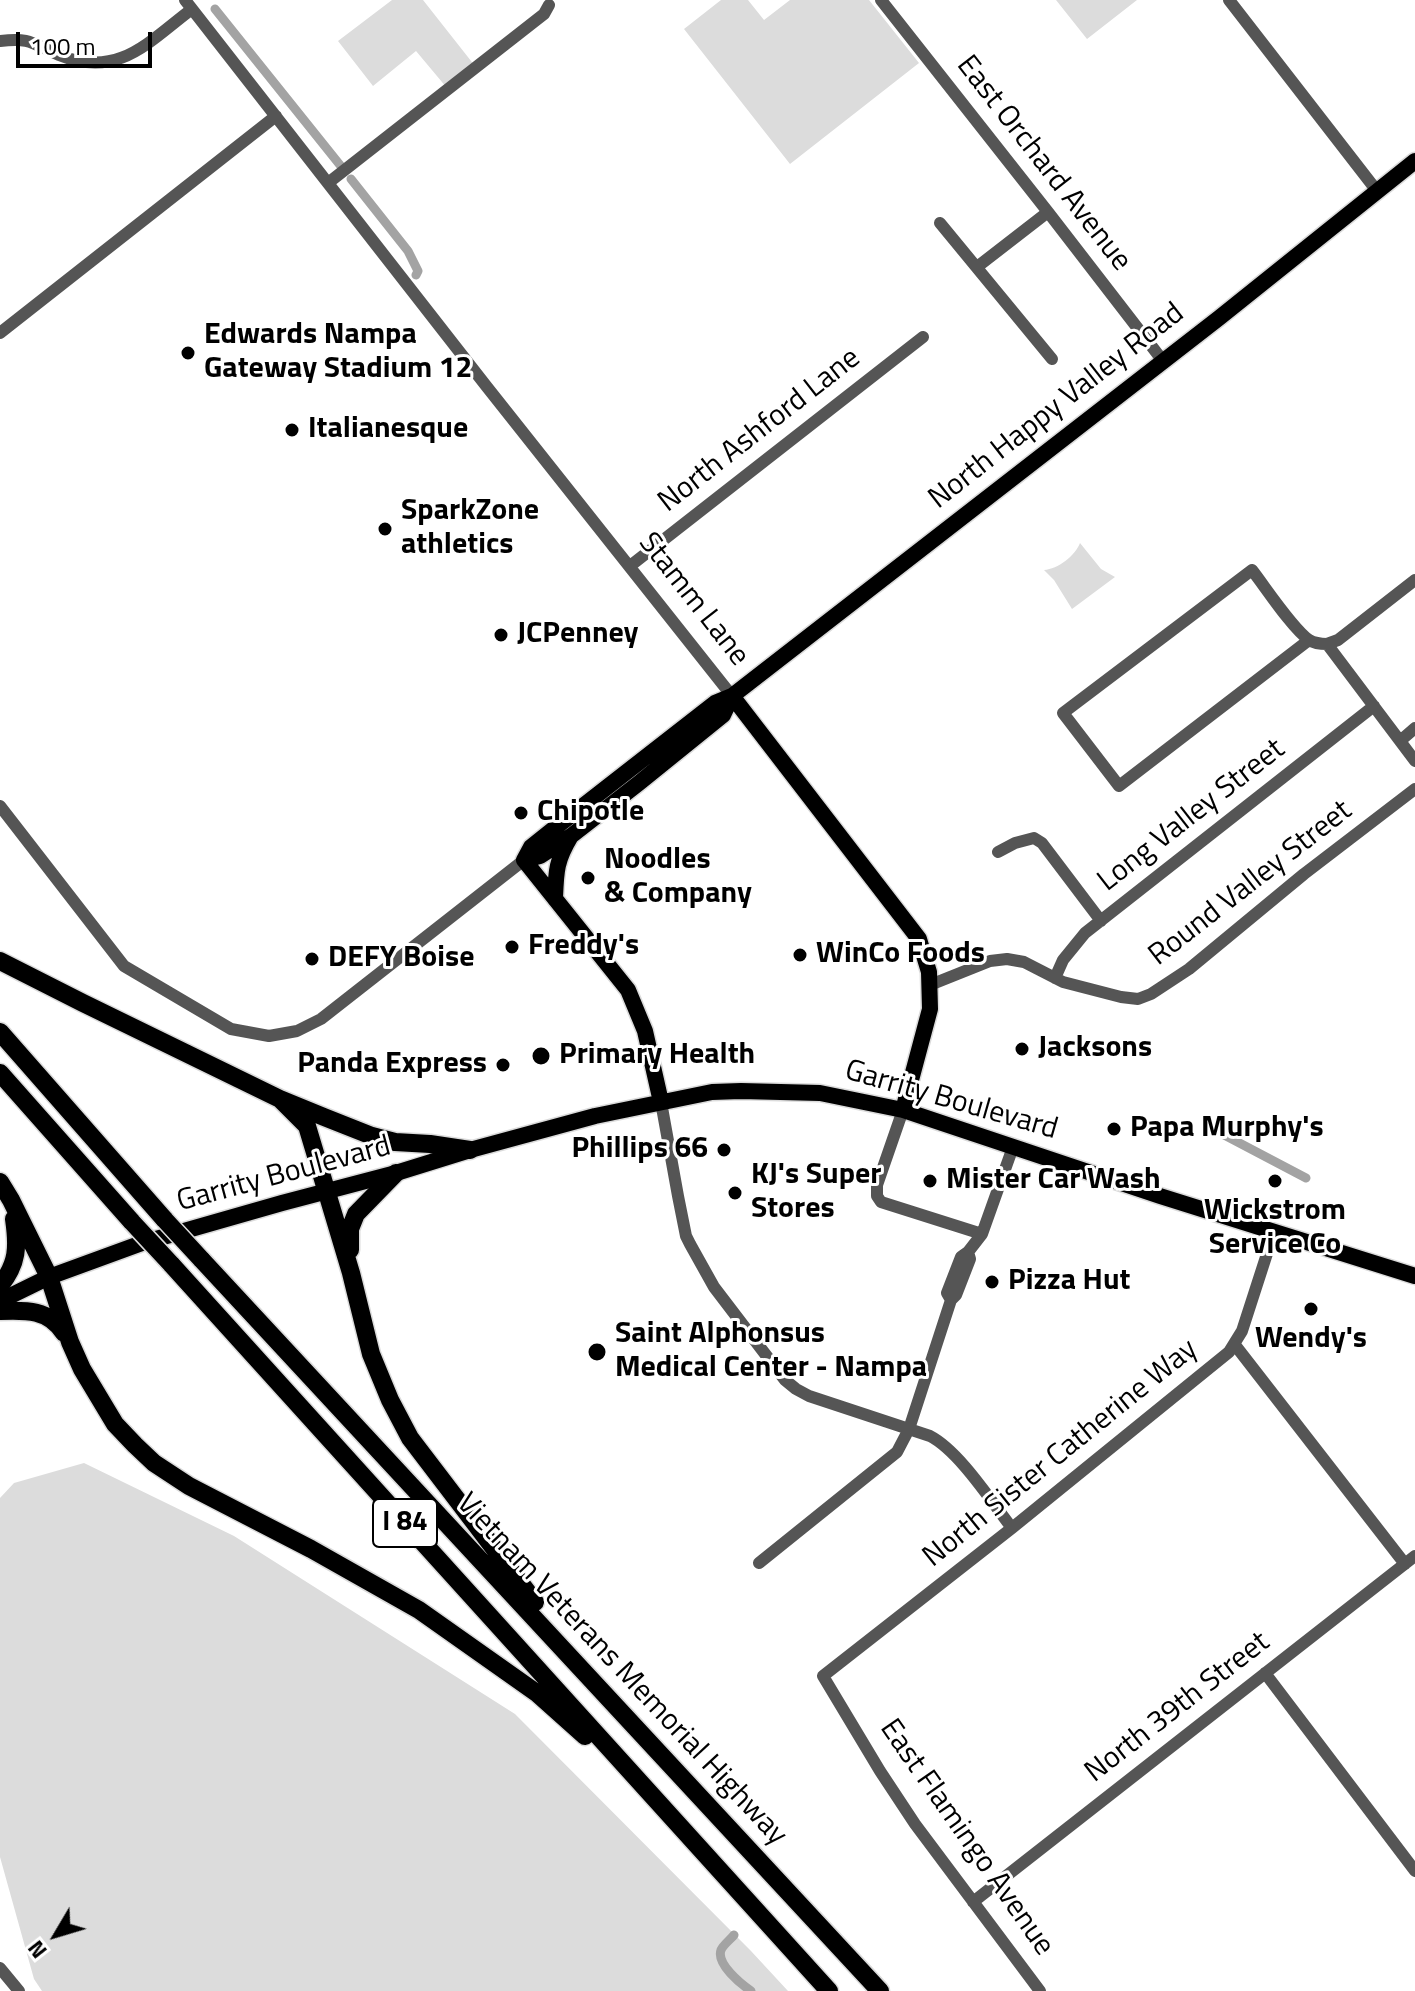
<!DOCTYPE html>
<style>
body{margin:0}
#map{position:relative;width:1415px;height:1991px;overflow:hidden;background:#fff;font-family:"Titillium Web",sans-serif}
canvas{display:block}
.north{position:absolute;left:16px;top:1895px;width:80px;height:80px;-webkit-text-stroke:6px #fff;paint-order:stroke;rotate:232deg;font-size:22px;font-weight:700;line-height:32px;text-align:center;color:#000}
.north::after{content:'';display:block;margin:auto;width:28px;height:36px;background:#000;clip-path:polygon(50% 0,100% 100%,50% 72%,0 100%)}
.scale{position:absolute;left:16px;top:32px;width:136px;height:36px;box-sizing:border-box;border:4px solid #000;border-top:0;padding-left:10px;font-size:24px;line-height:28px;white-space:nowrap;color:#000;-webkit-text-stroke:6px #fff;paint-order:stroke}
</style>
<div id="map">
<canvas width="1415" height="1991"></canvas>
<div class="north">N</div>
<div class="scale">100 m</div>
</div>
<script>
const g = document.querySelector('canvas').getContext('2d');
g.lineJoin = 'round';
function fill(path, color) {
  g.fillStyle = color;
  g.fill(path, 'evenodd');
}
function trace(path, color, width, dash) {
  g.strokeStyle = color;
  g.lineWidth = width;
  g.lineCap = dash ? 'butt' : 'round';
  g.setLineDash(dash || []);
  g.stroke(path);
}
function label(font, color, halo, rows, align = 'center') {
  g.font = font + ' "Titillium Web",sans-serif';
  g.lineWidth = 6;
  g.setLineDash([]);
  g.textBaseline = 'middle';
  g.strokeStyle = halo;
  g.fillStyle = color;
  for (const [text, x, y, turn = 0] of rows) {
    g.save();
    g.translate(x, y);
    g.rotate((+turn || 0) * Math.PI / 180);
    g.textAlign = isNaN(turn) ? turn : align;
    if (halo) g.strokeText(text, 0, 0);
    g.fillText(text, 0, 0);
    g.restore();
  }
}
const green = new Path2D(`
 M392,0h31l52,66 -28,22 -31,-37 -43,35 -35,-45z
 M721,0h27l16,20 26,-20h79l50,63 -129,101 -106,-135z
 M1056,0h81l-50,39z
 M1080,543l21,26 14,8 -43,32 -18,-29 -10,-10c14,-1 31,-14 36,-27z
 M84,1463l150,73 281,178 236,237 37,40h-746l-8,-12 -34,-122v-359l14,-15z`);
const canal = new Path2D(`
 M215,9l129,161
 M351,179l57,72 10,20 -2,4
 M1209,1127l97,51
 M734,1935c-3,4 -11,10 -13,15 -5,14 20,34 30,41`);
const minor = new Path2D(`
 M185,0l302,387 245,309
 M881,0l167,212 115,149
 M1229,0l148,191
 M0,41c31,-4 33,3 59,14 60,24 89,-13 133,-46
 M328,183l216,-169 5,-9
 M940,223l112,136
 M977,267l71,-55
 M0,333l276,-217
 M630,566l293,-229
 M1309,640l-190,146 -56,-73 189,-143c14,18 40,58 57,70 5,3 12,4 18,4l88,117
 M1327,644l11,-4 77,-60
 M1400,741l15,-13
 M0,806l124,160 107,63 38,7 28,-5 24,-12 203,-159
 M998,852l17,-9 19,-5 8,5 59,78
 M1055,978l8,-18 22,-27 289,-227
 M930,985l60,-24 17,-2 17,3 39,20 58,15 17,2 13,-5 38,-25 115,-95 111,-85
 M661,1102l17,94 8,40 4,8 24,43 71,93 11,9 13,7 121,40c29,15 61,65 82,92
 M903,1110l-26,75v11l4,6 101,32
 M951,1300l-4,-7 14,-36 7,-5 14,-18 31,-87
 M1235,1345l170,219
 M759,1563l138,-111 12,-23 42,-129 5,-5 14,-36 -2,-7
 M1265,1673l150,198
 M973,1902l442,-346
 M0,1968l19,23
 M1040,1991l-125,-167 -35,-53 -57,-95 189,-148 217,-176 13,-21 32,-99`);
const major = new Path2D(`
 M732,696l187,243 10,33 1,37 -27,101
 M524,860l7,-13 25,-20 159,-124 17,-7 487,-378 196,-157
 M524,860l104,130 17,41 16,71
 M524,860l16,-4 31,-20 68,-53 84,-68 9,-19
 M555,899c1,-28 1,-38 16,-63
 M0,1301l49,-24 93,-34 140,-40 114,-30 74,-23 125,-34 117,-24 29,-1 79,2 83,17 257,86 255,80`);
const highway = new Path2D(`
 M0,961l83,42 197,96 44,18 48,19 23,6 35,2 40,6
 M0,1032l165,188
 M0,1073l132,149
 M280,1099l27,27 44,147 20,81 19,46 20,38 125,164
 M0,1182l11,18 38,77 21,65 12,27 33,55 20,21 19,18 35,23 122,63 108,61 119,84 47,42
 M350,1250v-21l6,-15 40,-41
 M201,1259l679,732
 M171,1264l658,727
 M0,1286c18,-23 18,-39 14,-67
 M0,1311c26,-1 49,-2 64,22`);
const highwayBridge = new Path2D(`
 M165,1220l36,39
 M132,1222l39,42`);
const markers = [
 [188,353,8,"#000"],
 [292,430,8,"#000"],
 [385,529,8,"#000"],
 [501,635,8,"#000"],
 [521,813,8,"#000"],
 [588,878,8,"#000"],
 [512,947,8,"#000"],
 [800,955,8,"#000"],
 [312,959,8,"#000"],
 [1022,1049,8,"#000"],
 [541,1056,10,"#000"],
 [503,1065,8,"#000"],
 [1114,1129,8,"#000"],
 [724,1150,8,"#000"],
 [930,1181,8,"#000"],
 [1275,1181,8,"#000"],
 [735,1193,8,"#000"],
 [992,1282,8,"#000"],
 [1311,1309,8,"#000"],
 [597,1352,10,"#000"]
];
const shields = [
 [405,1523,64]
];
const shieldNames = [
 ["I 84",405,1523]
];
const streetNames = [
 ["East Orchard Avenue",1043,164,52],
 ["North Happy Valley Road",1057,407,-38],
 ["North Ashford Lane",760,431,-38],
 ["Stamm Lane",693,600,52],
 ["Long Valley Street",1192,816,-38],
 ["Round Valley Street",1251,884,-38],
 ["Garrity Boulevard",951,1101,16],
 ["Garrity Boulevard",284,1175,-15],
 ["North Sister Catherine Way",1061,1454,-39],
 ["Vietnam Veterans Memorial Highway",621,1670,47],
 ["North 39th Street",1178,1708,-38],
 ["East Flamingo Avenue",966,1838,55]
];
const poiNames = [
 ["Edwards Nampa",204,336],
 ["Gateway Stadium 12",204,370],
 ["Italianesque",308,430],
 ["SparkZone",401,512],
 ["athletics",401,546],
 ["JCPenney",517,635],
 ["Chipotle",537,813],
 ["Noodles",604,861],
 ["& Company",604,895],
 ["Freddy's",528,947],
 ["WinCo Foods",816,955],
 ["DEFY Boise",328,959],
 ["Jacksons",1038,1049],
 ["Primary Health",559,1056],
 ["Panda Express",487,1065,"right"],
 ["Papa Murphy's",1130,1129],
 ["Phillips 66",708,1150,"right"],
 ["KJ's Super",751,1176],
 ["Stores",751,1210],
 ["Mister Car Wash",946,1181],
 ["Wickstrom",1275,1212,"center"],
 ["Service Co",1275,1246,"center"],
 ["Pizza Hut",1008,1282],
 ["Saint Alphonsus",615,1335],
 ["Medical Center - Nampa",615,1369],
 ["Wendy's",1311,1340,"center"]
];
fill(green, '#dcdcdc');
trace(canal, '#a3a3a3', 9);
trace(major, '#dbdbdb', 19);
trace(highway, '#dbdbdb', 21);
trace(minor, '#555', 12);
trace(major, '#000', 16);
trace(highway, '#000', 18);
trace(highwayBridge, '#dbdbdb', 21, []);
trace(highwayBridge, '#000', 18);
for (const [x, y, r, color] of markers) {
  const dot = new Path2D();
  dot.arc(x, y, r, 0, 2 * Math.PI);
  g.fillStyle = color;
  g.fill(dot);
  trace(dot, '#fff', 3);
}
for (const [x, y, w] of shields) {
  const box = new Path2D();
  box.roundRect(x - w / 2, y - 24, w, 48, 6);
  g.fillStyle = '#fff';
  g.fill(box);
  trace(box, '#000', 2);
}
label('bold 28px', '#000', null, shieldNames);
label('30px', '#000', '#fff', streetNames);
label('bold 30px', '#000', '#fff', poiNames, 'left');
</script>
